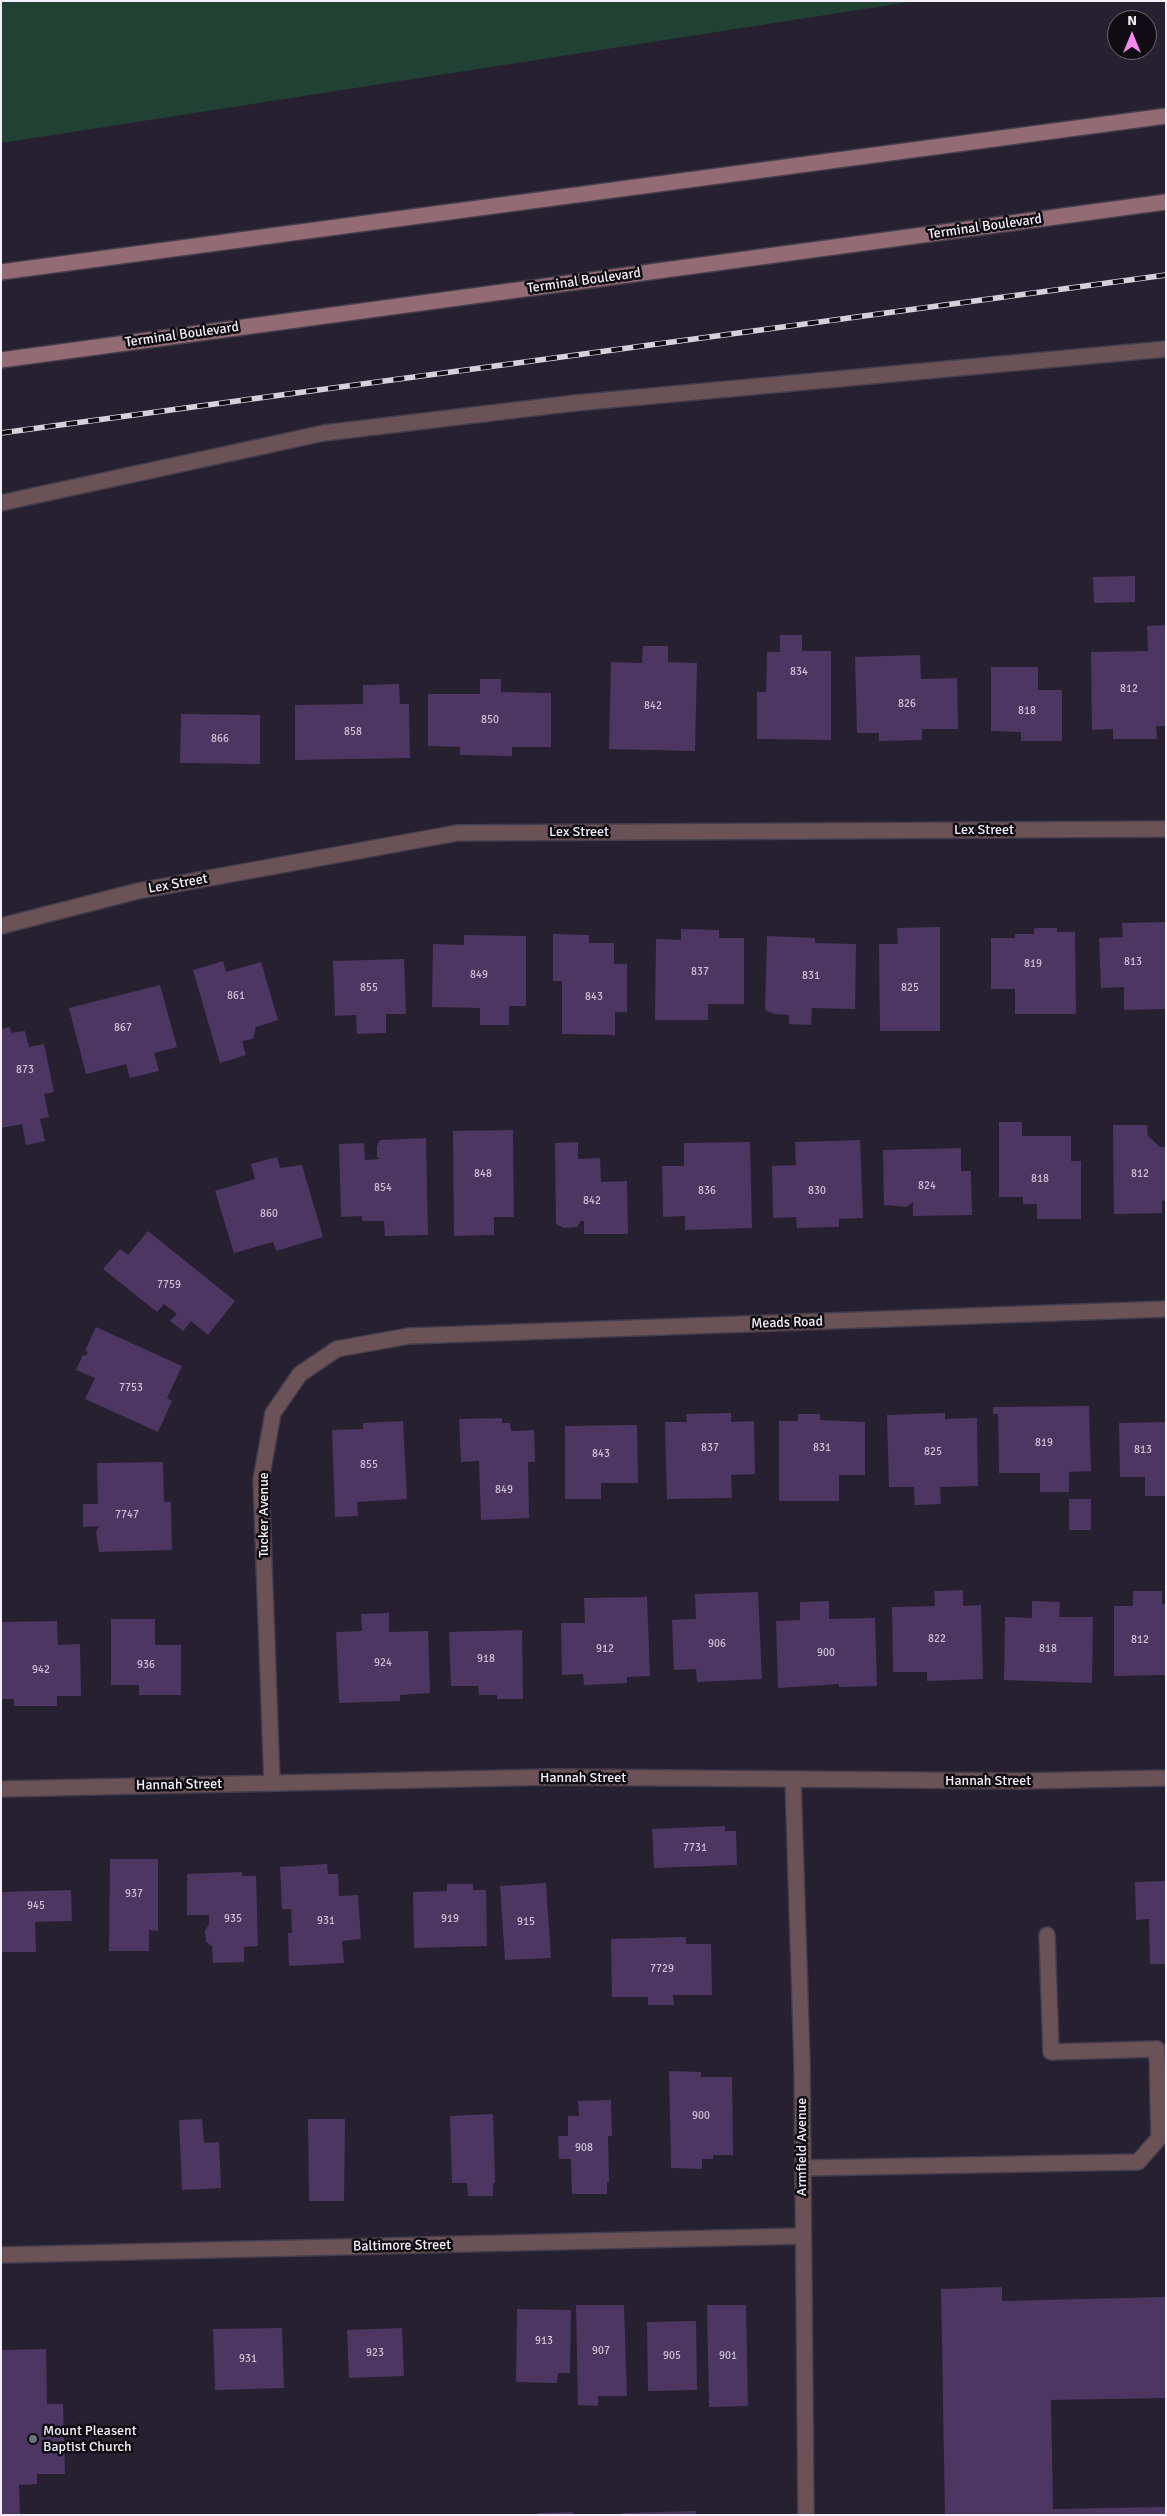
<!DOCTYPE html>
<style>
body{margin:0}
#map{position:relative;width:1167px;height:2516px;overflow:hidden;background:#272030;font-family:Signika,sans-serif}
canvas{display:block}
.frame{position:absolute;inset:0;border:2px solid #f3eef9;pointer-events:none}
.north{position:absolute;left:1107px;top:10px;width:50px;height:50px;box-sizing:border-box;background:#0f0c13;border:1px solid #6a666f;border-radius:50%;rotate:0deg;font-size:14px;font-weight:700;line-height:20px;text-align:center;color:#f3eef9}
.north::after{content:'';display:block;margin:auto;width:18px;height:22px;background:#f589ef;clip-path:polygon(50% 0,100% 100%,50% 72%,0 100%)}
</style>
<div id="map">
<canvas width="1167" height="2516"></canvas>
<div class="frame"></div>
<div class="north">N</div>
</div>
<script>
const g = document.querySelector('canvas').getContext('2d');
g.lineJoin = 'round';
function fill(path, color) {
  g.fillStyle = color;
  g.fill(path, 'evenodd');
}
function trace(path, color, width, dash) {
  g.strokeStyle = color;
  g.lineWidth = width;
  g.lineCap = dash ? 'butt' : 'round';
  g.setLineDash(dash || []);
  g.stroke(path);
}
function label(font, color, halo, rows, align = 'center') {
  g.font = font + ' Signika,sans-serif';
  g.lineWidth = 5;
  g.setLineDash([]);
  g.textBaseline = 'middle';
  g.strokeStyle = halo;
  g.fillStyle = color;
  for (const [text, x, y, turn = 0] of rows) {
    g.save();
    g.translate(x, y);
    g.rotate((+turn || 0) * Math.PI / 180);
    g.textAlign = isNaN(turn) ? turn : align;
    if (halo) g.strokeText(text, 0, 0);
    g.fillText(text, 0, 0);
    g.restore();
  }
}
const green = new Path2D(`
 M1,1h915l-915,142z`);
const building = new Path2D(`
 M1135,576v26l-41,1 -1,-26z
 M1166,625v101h-10l1,13h-44v-10l-21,1 -1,-78 57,-1 -1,-25z
 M780,635h22v16h29v89l-74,-1v-47h9l1,-40h13z
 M643,646h25v16l29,1 -2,88 -86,-2 2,-87 31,1z
 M920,655l1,24 36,-1 1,51h-36v11l-43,1v-8h-22l-2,-76z
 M991,667h47v23h24v51h-41v-9l-30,-1z
 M480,679h21v13l50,1v54h-39v9l-52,-1v-8l-32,-1v-52h52z
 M399,684l1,20h9l1,54 -115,2v-55l68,-1v-19z
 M181,714l79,1v49l-80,-1z
 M1166,922v87l-42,1v-23l-23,1 -2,-50 24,-1 -1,-14z
 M940,927v104h-60l-1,-87h19l-1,-16z
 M1034,928h23v4h18l1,82h-61v-25h-24v-51h24v-4h19z
 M681,929l38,1v8h25v66h-36v16h-53l1,-81 25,1z
 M553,934l36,1v8h25v21h13v48h-12v23l-53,-1v-53h-9z
 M464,935l62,1v70h-17v19h-29v-17l-48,-1 1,-63 31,1z
 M767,936l48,2v5l41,1 -1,65 -43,-1 -1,17 -22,-1v-9l-14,-1 -10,-4z
 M404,959l2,55h-20v19l-29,1 -1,-19 -21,1 -2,-55z
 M223,961l3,11 35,-10 17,58 -22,7 -3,12 -11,2 4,14 -26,8 -27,-93z
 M160,985l17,62 -23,6 5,18 -29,7 -4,-14 -40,10 -17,-66z
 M10,1027l1,6 14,-2 4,16 15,-3 10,48 -10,2 5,23 -9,2 5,22 -19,4 -4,-21 -21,4v-99z
 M999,1122h23v14h49v25h10v58h-44v-15h-14v-7h-24z
 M1113,1125h34l1,11 12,11h6v54h-4v12l-48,1z
 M513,1130l1,87h-20v18l-40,1 -1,-105z
 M426,1138l2,97 -43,1 -1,-15h-22v-5l-21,1 -2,-73 25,-1 1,17 15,-1 -3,-2v-11l3,-6z
 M860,1140l3,78 -24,1v8l-42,1 -1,-11 -23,1 -1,-52 24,-1 -1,-23z
 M578,1142v17l22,-1 1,24 26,-1 1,53h-44v-13h-3l-4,6 -13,1 -8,-4 -1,-81z
 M750,1142l2,86 -67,2v-14l-22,1 -1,-51h22v-23z
 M961,1148v23h10l1,44 -59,1v-14l-6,5 -23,-2 -1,-55z
 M277,1157l3,11 22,-3 21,72 -47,14 -3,-9 -39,11 -19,-62 40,-12 -4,-15z
 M148,1231l87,70 -27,34 -17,-14 -8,10 -13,-10 7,-7 -13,-10 -7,8 -54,-43 17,-20 8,6z
 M96,1327l86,39 -15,32 5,3 -14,31 -73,-33 10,-21 -19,-8 7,-15 3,1 2,-4 -3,-1z
 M1089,1406l2,65 -22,1v20h-29v-19h-41l-1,-59h-5v-7z
 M731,1413v9l23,-1 1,53 -24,1 1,23 -65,1 -2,-77h22l-1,-8z
 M945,1413v6l32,-1 1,68 -38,1 1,17 -26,1 -1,-18h-25l-2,-72z
 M798,1414h22v6l45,2v53h-26v26h-60v-80h19z
 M502,1418v5h8l1,8 23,-1 1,32h-7l1,56 -48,2 -2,-59 -18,1 -2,-43z
 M403,1421l4,78 -50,3 1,14 -23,1 -3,-87 31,-1v-6z
 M1166,1422v74h-21v-19h-25l-1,-54z
 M637,1425l1,58h-37v16h-36v-73z
 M163,1462l1,40h7l1,48 -73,2 -3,-20 3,-6 -16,1v-23h15l-1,-41z
 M1069,1499h22v31h-22z
 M963,1590v16l18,-1 2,74 -56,2v-9h-34l-1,-65 43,-1 -1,-15z
 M1133,1591h29v13h4v71l-52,1v-70h19z
 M758,1592l4,87 -65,3 -1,-13 -22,1 -2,-50 24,-1 -1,-25z
 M647,1597l3,79 -23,1v6l-43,2 -1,-11 -21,1 -1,-52h24l-1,-25z
 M829,1601v18l46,-1 2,68 -38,1v-3l-61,4 -2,-67 24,-1v-18z
 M1032,1601l28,1 -1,15h34l-1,66 -88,-3 1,-63 27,1z
 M389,1613v19l39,-1 2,62 -30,2v6l-61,2 -3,-71 26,-1 -1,-17z
 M111,1619h44v26h26v50h-42v-10h-28z
 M57,1621l1,24 22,-1 1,52h-24v10h-43v-7h-13v-77z
 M522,1630l1,69h-26v-4h-18l-1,-9h-27l-2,-54z
 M725,1826v5h11l1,34 -83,3 -2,-39z
 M110,1859h48v72l-9,-1v21h-40z
 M327,1864l1,10h10l1,22 19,-1 3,44 -19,2 2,22 -55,3 -1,-33h4l-1,-24h-9l-2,-42z
 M242,1872v4h14l2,70 -14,1v15l-31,1 -1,-17 -6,-4 -1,-11 4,-7v-9h-22v-41z
 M1166,1881v83h-16l-1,-45 -13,1 -1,-38z
 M546,1883l5,75 -46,2 -5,-74z
 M447,1884h26v6h13l1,56 -73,2 -1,-56 34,-1z
 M71,1890l1,31 -37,1 1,30h-35v-60z
 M686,1937v7h25l1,51h-39l1,10h-26v-8h-36l-1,-58z
 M669,2071l32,1v5h31l1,78h-20v4h-11v10l-31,-1z
 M611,2100l1,36h-4l1,45 -2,1v12h-35l-1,-35h-12l-1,-23h10v-20h11l-1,-15z
 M493,2114l2,69h-2v13h-25l-1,-13h-15l-2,-67z
 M202,2119l2,24 15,-1 2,46 -39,2 -3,-70z
 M308,2119h37l-1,82h-35z
 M1002,2287v14l164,-4v101l-115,2 2,109 113,-2v8h-221l-4,-226z
 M576,2305h48l3,91h-29v10l-20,-1z
 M707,2305h39l2,101 -39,1z
 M517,2309l54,1 -1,63h-12l-1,10 -41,-1z
 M696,2321l1,69 -49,1 -1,-69z
 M282,2328l2,60 -69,2 -2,-61z
 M402,2328l2,48 -55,2 -2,-48z
 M46,2349l1,55h16l2,70h-28v10l-18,1 1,30h-19v-165z
 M696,2511v4h-74v-2z
 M573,2512v3h-36v-2z`);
const lane = new Path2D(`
 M1,503l323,-70 251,-30 591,-54
 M802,2168l336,-6 21,-24 -2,-89 -106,3 -4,-117`);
const street = new Path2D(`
 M1,926l137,-35 319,-58 709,-4
 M793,1779l9,283 4,453
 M272,1783l-11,-303 12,-67 27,-39 37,-25 72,-13 757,-27
 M1,1789l554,-12 467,4 144,-3
 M1,2255l802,-19`);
const secondary = new Path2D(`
 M1,272l1165,-156
 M1,360l1165,-158`);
const rail = new Path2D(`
 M1,433l1165,-158`);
const markers = [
 [33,2439,5,"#6b7280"]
];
const numberNames = [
 ["834",799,672],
 ["812",1129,689],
 ["826",907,704],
 ["842",653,706],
 ["818",1027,711],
 ["850",490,720],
 ["858",353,732],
 ["866",220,739],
 ["813",1133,962],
 ["819",1033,964],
 ["837",700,972],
 ["849",479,975],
 ["831",811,976],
 ["855",369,988],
 ["825",910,988],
 ["861",236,996],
 ["843",594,997],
 ["867",123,1028],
 ["873",25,1070],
 ["848",483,1174],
 ["812",1140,1174],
 ["818",1040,1179],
 ["824",927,1186],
 ["854",383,1188],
 ["836",707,1191],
 ["830",817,1191],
 ["842",592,1201],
 ["860",269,1214],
 ["7759",169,1285],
 ["7753",131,1388],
 ["819",1044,1443],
 ["837",710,1448],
 ["831",822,1448],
 ["813",1143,1450],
 ["825",933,1452],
 ["843",601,1454],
 ["855",369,1465],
 ["849",504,1490],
 ["7747",127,1515],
 ["822",937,1639],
 ["812",1140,1640],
 ["906",717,1644],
 ["912",605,1649],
 ["818",1048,1649],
 ["900",826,1653],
 ["918",486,1659],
 ["924",383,1663],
 ["936",146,1665],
 ["942",41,1670],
 ["7731",695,1848],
 ["937",134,1894],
 ["945",36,1906],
 ["935",233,1919],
 ["919",450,1919],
 ["931",326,1921],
 ["915",526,1922],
 ["7729",662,1969],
 ["900",701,2116],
 ["908",584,2148],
 ["913",544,2341],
 ["907",601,2351],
 ["923",375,2353],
 ["905",672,2356],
 ["901",728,2356],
 ["931",248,2359]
];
const streetNames = [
 ["Terminal Boulevard",985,227,-8],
 ["Terminal Boulevard",584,281,-8],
 ["Terminal Boulevard",182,335,-8],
 ["Lex Street",984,830],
 ["Lex Street",579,832],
 ["Lex Street",178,884,-10],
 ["Meads Road",787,1323,-2],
 ["Tucker Avenue",264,1515,-90],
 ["Hannah Street",583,1778],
 ["Hannah Street",988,1781],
 ["Hannah Street",179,1785,-1],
 ["Armfield Avenue",802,2147,-90],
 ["Baltimore Street",402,2246,-1]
];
const poiNames = [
 ["Mount Pleasent",43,2431],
 ["Baptist Church",43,2447]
];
fill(green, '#204133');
fill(building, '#4d3661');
trace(lane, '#443d4c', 18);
trace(street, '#443d4c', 18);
trace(secondary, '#443d4c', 18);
trace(lane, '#6b5257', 15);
trace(street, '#6b5257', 15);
trace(secondary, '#926b74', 15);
trace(rail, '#d6d0dc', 5.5);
trace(rail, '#0f0c13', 4, [11]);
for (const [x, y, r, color] of markers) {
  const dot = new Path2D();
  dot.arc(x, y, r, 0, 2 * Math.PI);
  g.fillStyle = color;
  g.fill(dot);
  trace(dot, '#0f0c13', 2);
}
label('11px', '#cac0d3', null, numberNames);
label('14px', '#f3eef9', '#0f0c13', streetNames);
label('14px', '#f3eef9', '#0f0c13', poiNames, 'left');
</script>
